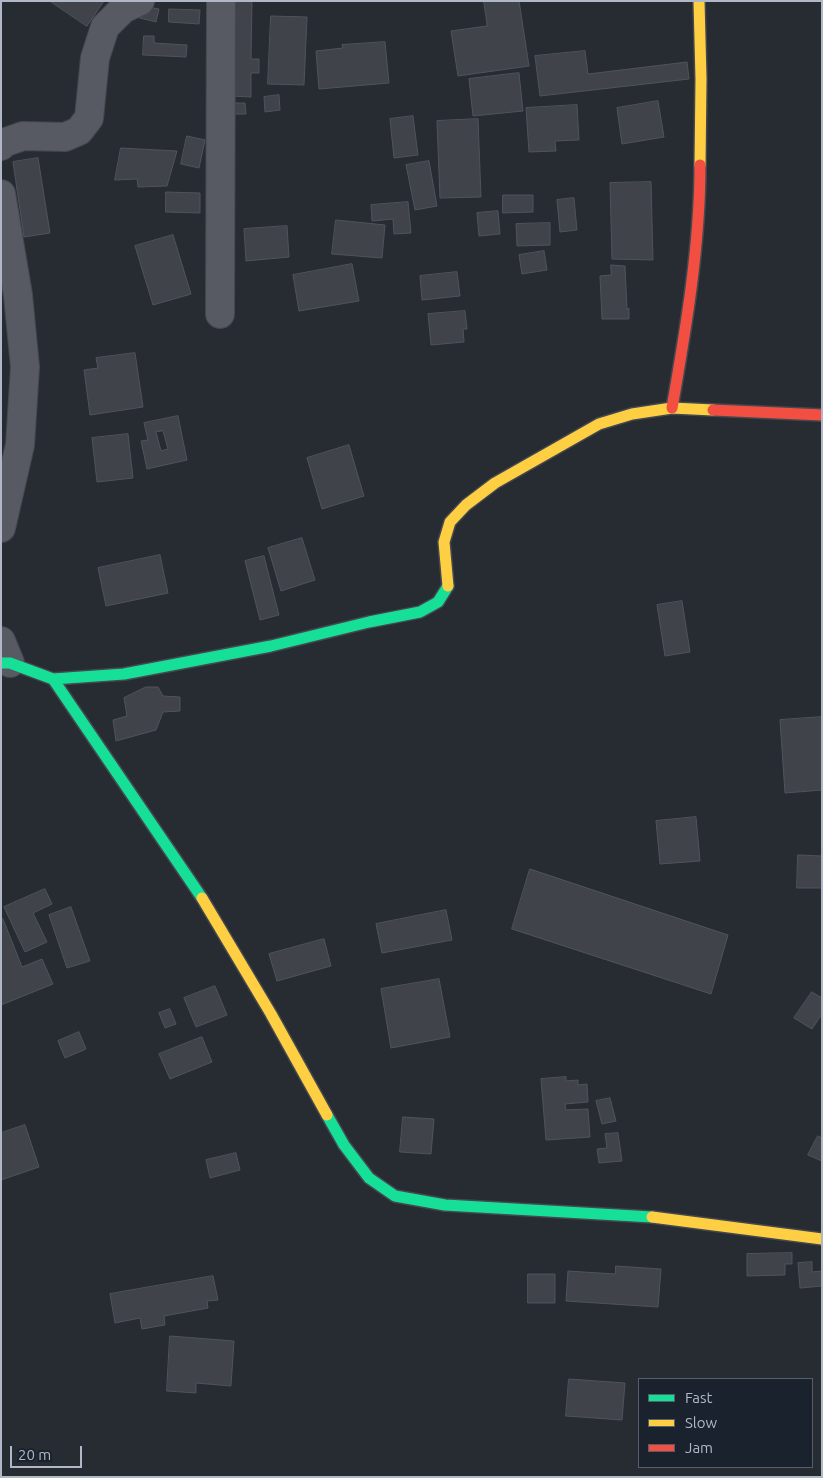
<!DOCTYPE html>
<style>
body{margin:0}
#map{position:relative;width:823px;height:1478px;overflow:hidden;background:#272c33;font-family:Ubuntu,sans-serif}
canvas{display:block}
.frame{position:absolute;inset:0;border:2px solid #b0b7c6;pointer-events:none}
.legend{position:absolute;left:638px;top:1378px;width:175px;height:90px;box-sizing:border-box;background:#1a222e;border:1px solid #565e6b;margin:0;padding:6px 9px;list-style:none;font-size:15px;color:#b0b7c6}
.legend li{display:flex;align-items:center;gap:10px;height:25px}
.legend b{width:25px;border:1px solid #565e6b}
.scale{position:absolute;left:10px;top:1446px;width:72px;height:22px;box-sizing:border-box;border:2px solid #b0b7c6;border-top:0;padding-left:6px;font-size:15px;line-height:18px;white-space:nowrap;color:#b0b7c6;-webkit-text-stroke:4px #1a222e;paint-order:stroke}
</style>
<div id="map">
<canvas width="823" height="1478"></canvas>
<div class="frame"></div>
<ul class="legend">
<li><b style="height:6px;background:#16e098"></b>Fast</li>
<li><b style="height:6px;background:#ffcf43"></b>Slow</li>
<li><b style="height:6px;background:#f24e42"></b>Jam</li>
</ul>
<div class="scale">20 m</div>
</div>
<script>
const g = document.querySelector('canvas').getContext('2d');
g.lineJoin = 'round';
function fill(path, color) {
  g.fillStyle = color;
  g.fill(path, 'evenodd');
}
function trace(path, color, width, dash) {
  g.strokeStyle = color;
  g.lineWidth = width;
  g.lineCap = dash ? 'butt' : 'round';
  g.setLineDash(dash || []);
  g.stroke(path);
}
const building = new Path2D(`
 M50,1h54l-17,25z
 M234,1h18l-1,58h8v14h-8v24l-20,-1z
 M484,1h35l10,65 -71,10 -7,-45 36,-5z
 M138,5l21,4 -3,13 -20,-5z
 M169,9l31,1 -1,14 -30,-2z
 M271,16l36,1 -3,68 -36,-1z
 M144,36h10v7l33,2 -1,12 -43,-2z
 M385,42l4,41 -70,6 -3,-38 27,-3 -1,-3z
 M585,51l3,23 99,-12 2,17 -149,17 -5,-40z
 M519,73l4,38 -50,5 -4,-37z
 M279,95l1,15 -15,2 -1,-15z
 M658,101l6,36 -42,7 -5,-36z
 M228,103h17l1,11h-18z
 M577,105l2,35 -24,1 1,10 -27,1 -3,-44z
 M413,116l5,39 -24,3 -4,-39z
 M478,119l3,78 -41,1 -3,-77z
 M187,136l18,4 -6,28 -18,-4z
 M121,148l56,3 -10,35 -29,1 -1,-8 -22,1z
 M38,158l12,75 -26,4 -11,-75z
 M429,161l8,45 -22,4 -9,-45z
 M651,182l2,78 -41,-1 -2,-76z
 M166,192l34,1v20l-34,-1z
 M503,195h30v17l-30,1z
 M574,198l3,32 -17,2 -3,-32z
 M408,202l3,31 -17,1 -1,-15 -21,2 -1,-16z
 M498,211l2,23 -21,2 -2,-23z
 M336,220l49,5 -3,33 -50,-4z
 M550,223v22l-33,1 -1,-22z
 M287,226l2,31 -43,4 -2,-32z
 M173,235l18,59 -38,11 -18,-59z
 M544,251l3,19 -25,4 -3,-19z
 M352,264l7,37 -60,10 -6,-36z
 M611,265l14,1 2,44 2,-2v11h-27l-2,-43 11,-1z
 M457,272l3,24 -38,4 -2,-24z
 M465,311l2,18h-4l1,13 -33,3 -3,-31z
 M135,353l8,54 -53,8 -6,-45 14,-2 -2,-10z
 M178,416l9,44 -40,9 -6,-28 7,-1 -4,-17z
 M163,431l5,18 -7,2 -5,-19z
 M128,434l5,44 -36,4 -5,-44z
 M349,445l15,51 -42,13 -15,-51z
 M302,538l13,42 -34,11 -13,-43z
 M160,555l8,38 -62,13 -8,-38z
 M264,556l15,59 -19,5 -15,-59z
 M682,601l8,51 -25,4 -8,-51z
 M146,687h12l5,9 17,1v14l-17,1 -7,18 -40,11 -3,-21 14,-4 -3,-18z
 M822,717v73l-37,3 -5,-73z
 M696,817l4,44 -40,3 -4,-43z
 M798,855l24,1v32h-25z
 M530,869l198,66 -17,59 -199,-65z
 M45,889l7,15 -19,9 14,29 -22,10 -21,-45z
 M71,907l19,54 -23,7 -18,-53z
 M446,910l6,30 -70,13 -6,-29z
 M3,919l19,48 20,-8 11,25 -52,21v-85z
 M324,939l7,27 -54,15 -8,-27z
 M439,979l11,58 -59,11 -10,-59z
 M215,986l12,29 -31,12 -12,-29z
 M812,992l10,6v16l-10,15 -18,-11z
 M170,1009l6,15 -11,4 -6,-15z
 M79,1032l7,17 -21,9 -7,-17z
 M202,1037l10,25 -42,17 -11,-25z
 M566,1077v4l12,-1v5l9,-1 1,18 -23,2 1,6 22,-1 2,28 -44,3 -5,-61z
 M610,1098l6,23 -14,3 -6,-23z
 M403,1117l31,2 -3,35 -31,-2z
 M25,1125l14,42 -38,13v-47z
 M618,1133l4,28 -23,2 -2,-14 10,-1 -2,-14z
 M818,1136l4,2v23l-14,-6z
 M236,1153l4,17 -30,8 -4,-18z
 M792,1253v11h-7v11l-38,1v-22z
 M812,1262v10l10,-1v15l-22,2 -2,-25z
 M616,1266l45,3 -3,38 -92,-6 2,-30 47,3z
 M528,1274h27v29h-27z
 M213,1276l5,24 -11,1 1,7 -44,8 1,9 -23,4 -2,-11 -25,5 -5,-29z
 M170,1336l64,5 -3,45 -35,-3v10l-29,-2z
 M569,1379l56,4 -3,37 -56,-4z`);
const street = new Path2D(`
 M1,146l2,-3 20,-7 42,1 14,-6 10,-13 6,-60 10,-31 18,-18 17,-8
 M1,194l17,101 7,72 -5,78 -19,83
 M220,314l1,-313
 M1,641l9,22`);
const fast = new Path2D(`
 M1,663h9l43,16 149,219
 M53,679l71,-5 147,-28 98,-24 51,-10 18,-10 10,-16
 M327,1115l17,30 25,33 26,18 50,9 207,12`);
const slow = new Path2D(`
 M699,1l2,78 -1,86
 M448,586l-4,-44 6,-20 16,-17 29,-22 104,-59 33,-10 40,-6 41,2
 M202,898l69,116 56,101
 M652,1217l170,22`);
const jam = new Path2D(`
 M672,408c14,-80 28,-162 28,-243
 M713,410l109,5`);
fill(building, '#40444a');
trace(building, '#4f535c', 1);
trace(street, '#45484e', 30);
trace(fast, '#45484e', 14);
trace(slow, '#45484e', 14);
trace(jam, '#45484e', 14);
trace(street, '#575a62', 28);
trace(fast, '#16e098', 11);
trace(slow, '#ffcf43', 11);
trace(jam, '#f24e42', 11);
</script>
